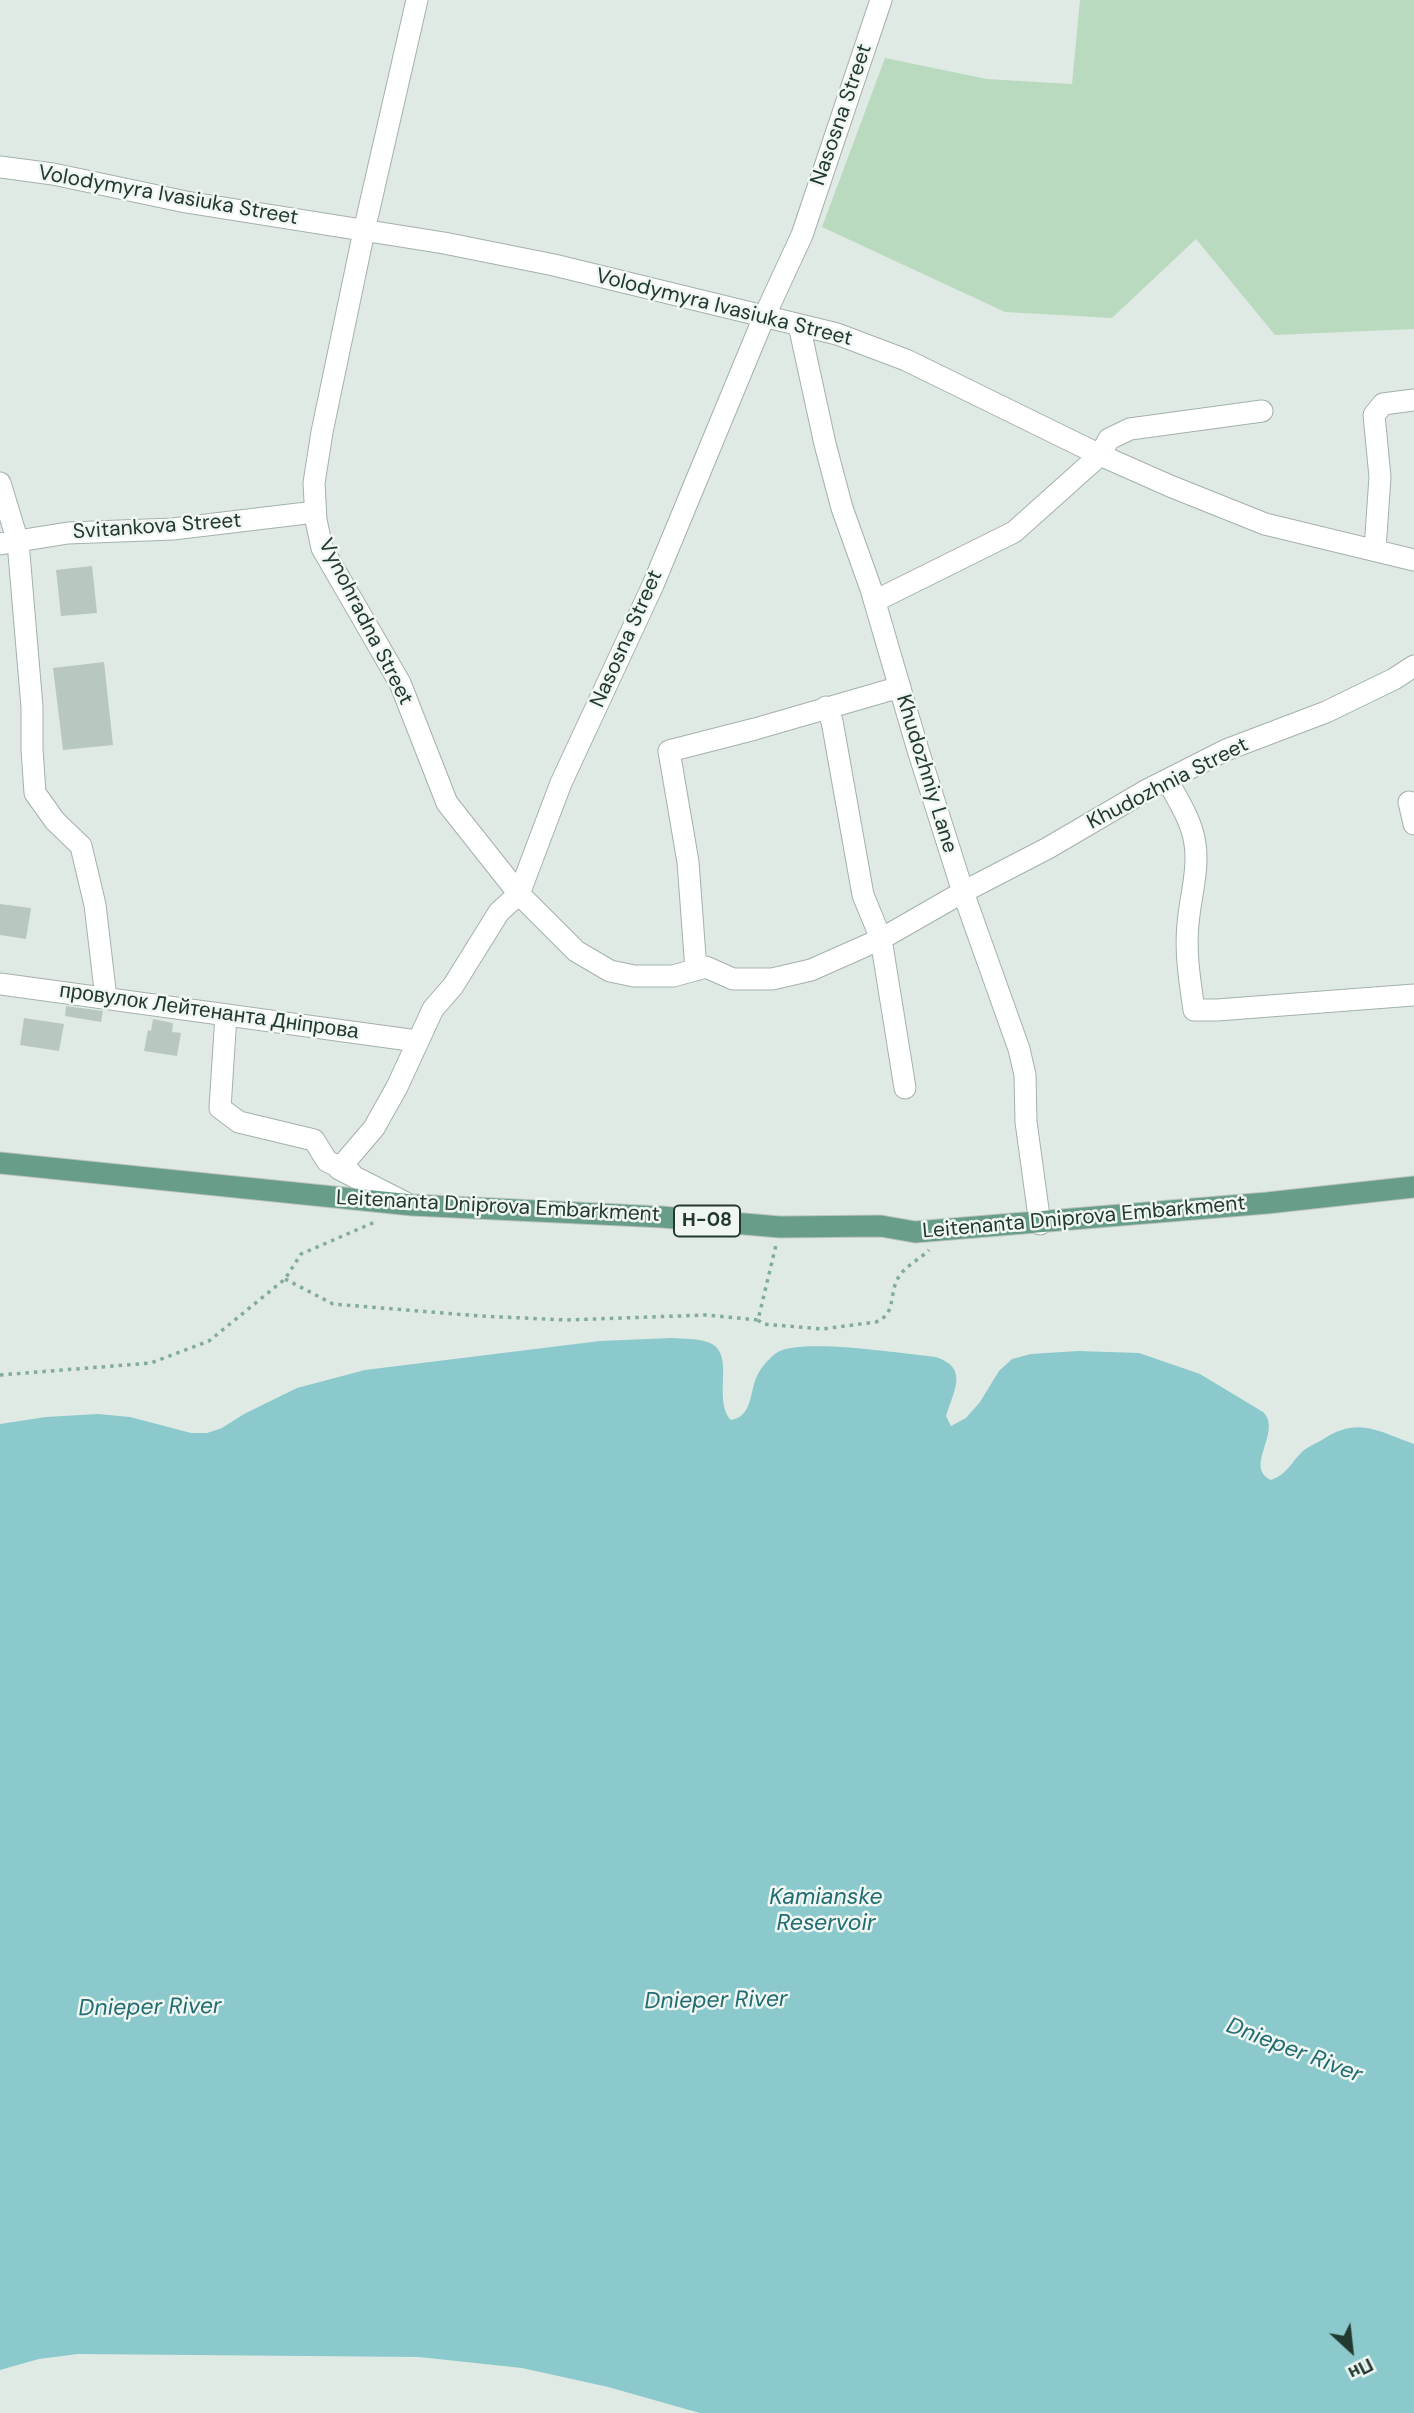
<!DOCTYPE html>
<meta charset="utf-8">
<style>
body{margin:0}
#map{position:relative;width:1414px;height:2413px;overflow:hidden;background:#e0eae4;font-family:"DM Sans",sans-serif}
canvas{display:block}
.north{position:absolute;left:1316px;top:2315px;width:70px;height:70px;-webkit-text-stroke:5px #f0f7f3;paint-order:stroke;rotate:153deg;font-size:19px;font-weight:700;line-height:28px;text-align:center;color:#223930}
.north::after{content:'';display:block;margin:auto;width:24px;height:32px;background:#223930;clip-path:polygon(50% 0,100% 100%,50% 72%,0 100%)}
</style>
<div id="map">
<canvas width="1414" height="2413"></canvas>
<div class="north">Пн</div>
</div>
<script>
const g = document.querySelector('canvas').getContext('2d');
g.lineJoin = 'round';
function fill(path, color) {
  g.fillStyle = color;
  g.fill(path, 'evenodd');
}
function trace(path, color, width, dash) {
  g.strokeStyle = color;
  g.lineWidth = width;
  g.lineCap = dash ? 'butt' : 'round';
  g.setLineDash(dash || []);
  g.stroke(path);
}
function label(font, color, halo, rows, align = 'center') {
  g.font = font + ' "DM Sans",sans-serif';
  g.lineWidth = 5;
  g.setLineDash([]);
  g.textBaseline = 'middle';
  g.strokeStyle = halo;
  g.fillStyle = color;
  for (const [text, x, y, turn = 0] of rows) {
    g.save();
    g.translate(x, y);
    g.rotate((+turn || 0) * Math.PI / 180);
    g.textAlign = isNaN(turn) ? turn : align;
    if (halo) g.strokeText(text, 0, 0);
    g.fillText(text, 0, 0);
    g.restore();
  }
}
const green = new Path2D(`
 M1080,0h334v329l-139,6 -79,-96 -84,79 -107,-6 -183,-85 63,-169 102,21 85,5z`);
const water = new Path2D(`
 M671,1338c12,1 28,0 39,5 26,11 2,57 21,77 22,-4 18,-27 26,-44 4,-9 13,-19 21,-24 26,-14 125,2 158,5 33,11 18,33 10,59l5,10 15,-8 14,-16 19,-31 13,-12 19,-5 47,-3 61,2 61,21 63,38c20,19 -20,55 8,68 17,-6 20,-18 32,-29 5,-4 13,-8 19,-11 36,-24 55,-9 92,4v969h-714l-92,-26 -86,-19 -103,-11 -341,-3 -39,5 -39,11v-946l46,-7 52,-3 32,3 61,16h16l15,-5 22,-14 53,-26 68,-18 235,-29z`);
const building = new Path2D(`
 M92,566l5,47 -36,3 -5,-46z
 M104,662l9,83 -50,5 -10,-82z
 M0,904l31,4 -5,31 -26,-4z
 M66,1006l37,5 -2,11 -36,-6z
 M24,1018l40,6 -5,27 -39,-6z
 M153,1019l20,4 -1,9 9,1 -4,23 -33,-5 4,-21 3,1z`);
const path = new Path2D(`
 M285,1279l48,25 147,12 86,4 140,-5 52,5 18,-75
 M758,1320l5,4 59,5 54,-7c20,-8 13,-25 21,-42 6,-13 22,-20 32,-30
 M0,1375l151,-12 58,-22 76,-62 16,-25 74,-32`);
const minor = new Path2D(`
 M417,0l-53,231 -42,201 -8,51 2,37 6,28 78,135 47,120 72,91 57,57 34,20 24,5h39l33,-9 27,12h39l39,-9 70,-31 82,-47 85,-44 99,-58 79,-40 100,-38 68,-33 20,-13
 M0,167l53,7 133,28 258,41 110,22 283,69 69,26 194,95 70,31 95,38 149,36
 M799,325l26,119 17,64 29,81 47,161 45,142 56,157 6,26 1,47 14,102
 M0,483l18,59 14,165v42l3,44 20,28 26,25 14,59 11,93
 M0,544l68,-11 105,-4 142,-17
 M1375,549l5,-72 -6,-62 9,-11 31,-4
 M875,601l139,-69 86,-77 9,-16 21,-10 132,-18
 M826,707l6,14 31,174 18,44 24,149
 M1167,780c11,20 25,41 28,64 4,26 -5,54 -7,80 -3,28 2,58 6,86h23l197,-15
 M1409,802l5,22
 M696,970l-8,-108 -19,-111 86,-22 145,-42
 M0,984l417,57
 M226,1015l-6,93 19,14 75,18 13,21 24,12
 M408,1204l-69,-35 35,-41 23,-41 36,-78 20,-23 46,-74 20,-18 42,-111 92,-198 111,-268 38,-82 79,-235`);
const major = new Path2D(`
 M0,1163l412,42 250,12 118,10 101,-1 34,6 352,-29 147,-16`);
const shields = [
 [707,1221,66]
];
const shieldNames = [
 ["Н-08",707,1221]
];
const streetNames = [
 ["Nasosna Street",842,115,-71],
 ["Volodymyra Ivasiuka Street",168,196,10],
 ["Volodymyra Ivasiuka Street",724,308,14],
 ["Svitankova Street",157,527,-4],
 ["Vynohradna Street",365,622,63],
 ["Nasosna Street",627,639,-66],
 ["Khudozhniy Lane",926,774,73],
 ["Khudozhnia Street",1168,784,-27],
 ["провулок Лейтенанта Дніпрова",209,1012,8],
 ["Leitenanta Dniprova Embarkment",498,1207,3],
 ["Leitenanta Dniprova Embarkment",1084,1218,-5]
];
const waterNames = [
 ["Kamianske",826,1898],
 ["Reservoir",826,1924],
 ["Dnieper River",716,2001,-1],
 ["Dnieper River",150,2008,-1],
 ["Dnieper River",1294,2051,21]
];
fill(green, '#badabf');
fill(water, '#8bc9cc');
fill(building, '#b8c7c0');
trace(minor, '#a3b1aa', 23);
trace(major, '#bdc4c1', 23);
trace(path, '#82ac9a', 3.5, [3.5, 5]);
trace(minor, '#fff', 21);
trace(major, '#679d89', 21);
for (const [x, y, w] of shields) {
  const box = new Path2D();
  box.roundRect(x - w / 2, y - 15.5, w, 31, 5);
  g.fillStyle = '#f0f7f3';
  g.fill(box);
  trace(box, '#223930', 2);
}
label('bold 19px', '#223930', null, shieldNames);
label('21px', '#223930', '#f0f7f3', streetNames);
label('italic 23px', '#206c71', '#f0f7f3', waterNames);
</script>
